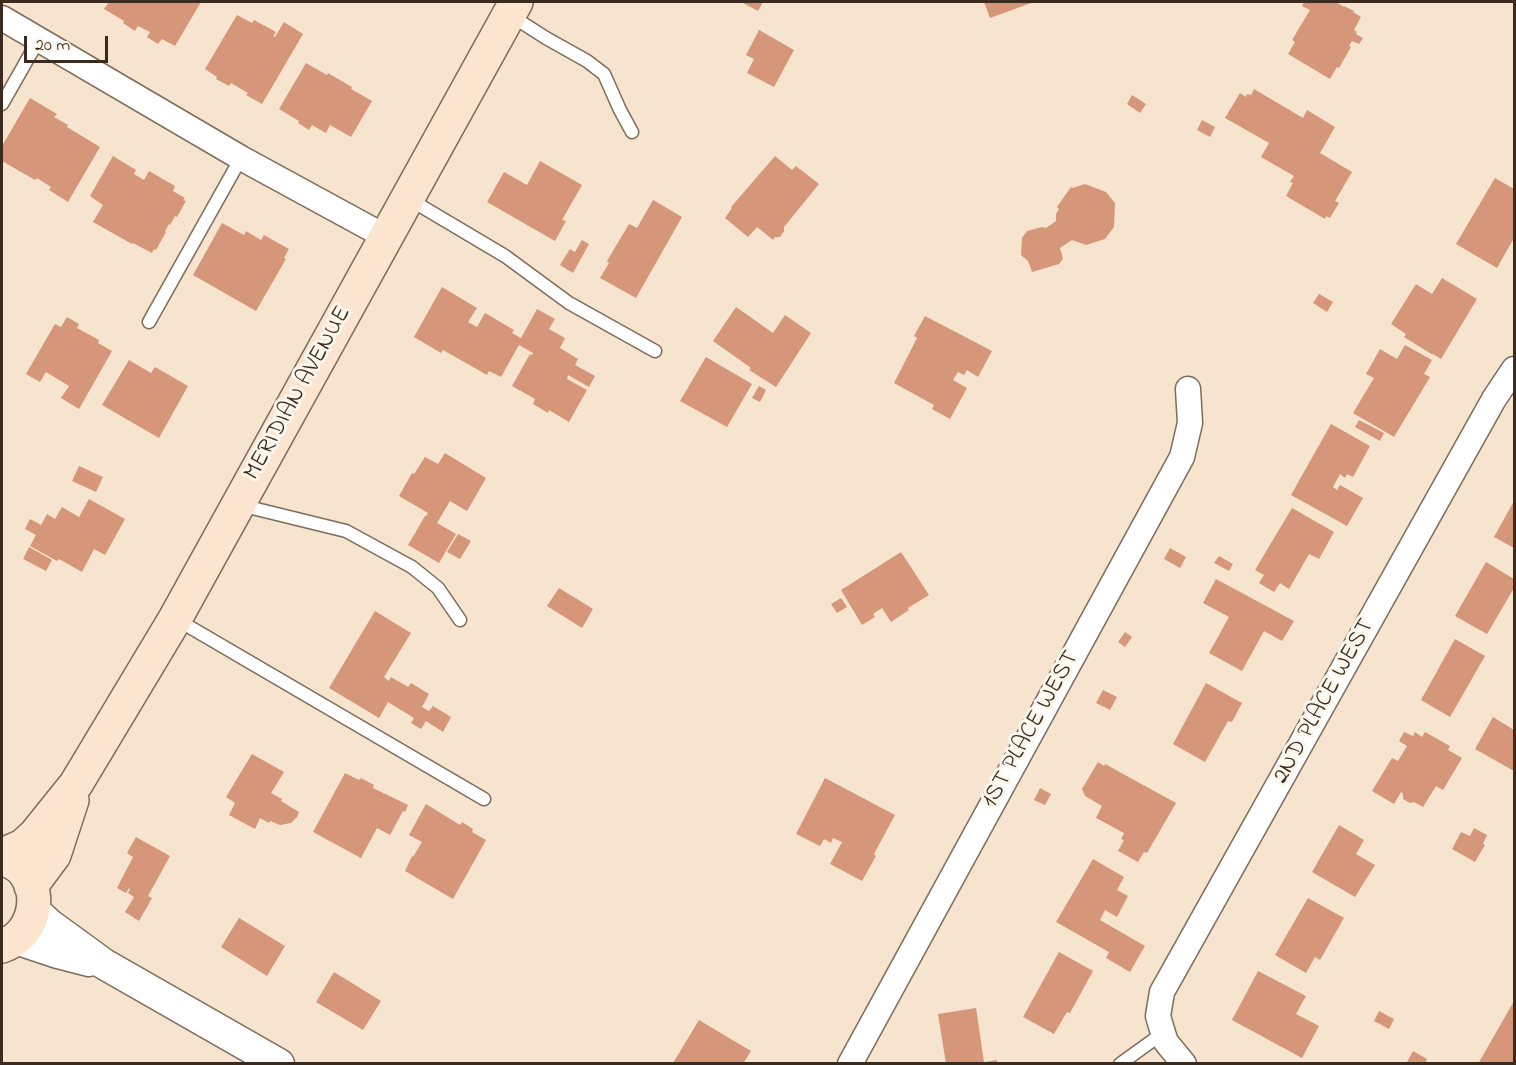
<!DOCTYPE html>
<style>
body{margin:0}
#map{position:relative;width:1516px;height:1065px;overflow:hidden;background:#f7e4ce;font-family:"Indie Flower",sans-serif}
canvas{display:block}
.frame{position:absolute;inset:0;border:3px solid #3b2a1e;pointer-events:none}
.scale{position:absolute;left:24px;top:36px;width:84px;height:27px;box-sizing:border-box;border:3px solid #3b2a1e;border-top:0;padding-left:8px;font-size:18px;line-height:21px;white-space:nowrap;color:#3b2a1e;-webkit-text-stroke:4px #fbf7ec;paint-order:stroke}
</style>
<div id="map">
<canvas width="1516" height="1065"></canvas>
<div class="frame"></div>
<div class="scale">20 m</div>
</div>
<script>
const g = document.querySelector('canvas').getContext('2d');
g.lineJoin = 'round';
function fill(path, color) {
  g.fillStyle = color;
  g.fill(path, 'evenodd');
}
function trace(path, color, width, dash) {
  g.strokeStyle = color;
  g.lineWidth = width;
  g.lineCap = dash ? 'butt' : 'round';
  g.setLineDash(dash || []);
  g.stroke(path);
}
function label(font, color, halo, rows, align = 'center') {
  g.font = font + ' "Indie Flower",sans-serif';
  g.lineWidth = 6;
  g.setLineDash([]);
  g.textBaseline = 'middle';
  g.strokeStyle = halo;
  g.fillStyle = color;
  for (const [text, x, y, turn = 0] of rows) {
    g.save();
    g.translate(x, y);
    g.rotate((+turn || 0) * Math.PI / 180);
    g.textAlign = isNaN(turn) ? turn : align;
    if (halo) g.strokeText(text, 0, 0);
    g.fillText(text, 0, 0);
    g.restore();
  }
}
const building = new Path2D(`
 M109,2h92l-26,44 -13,-7 -4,5 -11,-7 3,-5 -12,-6 -3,5 -12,-8 1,-2 -20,-12z
 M744,2h19l-5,9 -15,-8z
 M984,2h50l-44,16z
 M1304,2h32l8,5v-1l10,5 -1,1 8,5 -7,13 3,2 -1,2 7,4 -4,6 -7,-3 -3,5 2,1 -12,21 -2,-1 -7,12 -42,-25 7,-12 -3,-2 18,-30 -8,-4z
 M237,15l15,8 2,-3 22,12 -3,4 2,1 9,-15 19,12 -41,70 -16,-9 2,-2 -17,-10 -2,3 -13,-7 1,-2 -12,-8z
 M759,30l35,20 -20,37 -27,-14 7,-14 -8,-4z
 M306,63l21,12 1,-2 24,14 -1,2 21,12 -21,36 -21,-12 -4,8 -14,-8 -3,5 -11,-7 1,-2 -20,-12z
 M1254,89l49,29 4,-8 28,17 -15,26 32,19 -17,29 4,2 -9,15 -4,-2 -1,3 -39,-23 7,-13 -3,-1 4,-6 -33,-19 8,-14 -44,-25 15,-25 6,4 1,-3 4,1z
 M1132,95l14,9 -6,9 -13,-9z
 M30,98l27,16 -3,3 14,8 -1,2 33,20 -32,55 -19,-12 2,-3 -14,-9 -2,2 -33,-19v-15z
 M1202,120l13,7 -5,10 -13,-7z
 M113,156l23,14 -2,4 10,6 5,-9 26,15 -2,5 12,7 -2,2 3,1 -9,16 -2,-1 -5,9 -1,-1 -4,7 1,1 -10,18 -2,-1 -2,4 -19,-10 -1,1 -39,-22 10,-17 -13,-9z
 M775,156l17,14 4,-4 23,18 -35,43v4l-4,6h-5l-2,3 -16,-13 -9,10 -23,-19 7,-10 -1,-1z
 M540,161l42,24 -20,35 4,1 -11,20 -68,-39 17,-30 23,13z
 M1495,178l19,11v49l-17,30 -41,-24z
 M1085,184l21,8 9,11 -1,24 -9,12 -19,6 -14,-5 -12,8 3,11 -4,5 -27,8 -4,-11 -7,-6 1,-17 5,-7 15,-4 4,1 10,-7v-7l3,-5 -2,-2 14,-20 2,1z
 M653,200l29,17 -46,81 -36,-20 9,-15 -2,-2 22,-37 8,4z
 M222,223l22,12 2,-4 15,9 3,-5 25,14 -5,9 2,1 -30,52 -63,-36z
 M582,240l7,4 -16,29 -13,-8 10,-16 5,3z
 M1442,278l35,21 -36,60 -8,-5v1l-29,-18 2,-3 -15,-10 25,-40 16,10z
 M442,287l35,21 -9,14 9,5 8,-14 29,17 -2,3 9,5 16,-29 18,10 -6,10 16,9 -5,10 18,11 -3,6 20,11 -6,11 -21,-12 -1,4 20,11 -18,32 -20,-12 -1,3 -15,-9 2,-5 -23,-13 18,-32 2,1 1,-2 -14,-8 -18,32 -12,-6 -2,4 -44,-25 -2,3 -27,-16z
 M1319,294l14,8 -6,10 -14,-9z
 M736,307l37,26 12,-18 26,18 -35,54 -27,-17 2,-2 -38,-27z
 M925,316l67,35 -14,26 -11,-7 -3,5 -6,-3 -5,8 14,8 -17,31 -18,-10 2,-4 -40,-22 23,-45 -3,-2z
 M67,317l12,7 -2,4 22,12 -1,3 14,8 -33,58 -18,-11 8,-12 -23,-14 -6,10 -14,-8 29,-50 6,3z
 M1405,345l27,15 -8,14 6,3 -36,60 -41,-24 21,-35 -8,-4 14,-25 17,10z
 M706,357l46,27 -25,43 -47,-26z
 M129,360l22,13 4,-6 33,19 -29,52 -57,-33z
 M759,386l7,4 -6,12 -8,-4z
 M1359,420l25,13 -4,8 -25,-14z
 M1331,424l39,22 -17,31 -6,-3 -2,4 -5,-4 -7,13 4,3 3,-5 23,13 -16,28 -56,-31z
 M445,453l41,25 -19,33 -17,-10 -13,22 19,11 -17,29 -31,-18 17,-29h1l2,-3 -29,-17 13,-23 2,1 11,-17 13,7z
 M79,466l24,11 -7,15 -24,-11z
 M89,499l36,20 -20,36 -11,-6 -12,23 -23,-13 -2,2 -27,-15 6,-11 -11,-6 5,-10 11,6 6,-11 8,5 7,-12 17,10z
 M1514,501v47l-20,-11z
 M1292,508l42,24 -15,27 -10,-5 -20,35 -9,-6 -6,9 -15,-9 5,-8 -9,-5z
 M458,534l13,7 -11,18 -13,-7z
 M29,547l23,13 -6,11 -23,-12z
 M1170,548l16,9 -6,11 -16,-9z
 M901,552l28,43 -21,13 1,2 -18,12 -9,-14 -9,6 2,3 -13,8 -21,-35z
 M1219,556l14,8 -4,7 -15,-8z
 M1486,562l28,17v9l-27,46 -32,-18z
 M1216,579l78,42 -12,20 -18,-10 -22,40 -33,-18 20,-36 -26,-14z
 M559,588l34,21 -11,19 -35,-22z
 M841,598l6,9 -10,6 -6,-9z
 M375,611l36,22 -27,44 5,4 2,-4 17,10 3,-4 18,11 -7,13 7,4 4,-5 18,11 -8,15 -17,-11 -5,8 -10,-6 3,-5 -26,-16 -9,16 -50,-30z
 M1125,632l7,5 -7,10 -7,-5z
 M1455,639l30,17 -35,61 -29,-17z
 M1206,683l36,20 -10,19 -4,-1 -23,41 -32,-18z
 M1103,690l14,7 -7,13 -14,-7z
 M1493,717l21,13v41l-39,-22z
 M1404,732l9,4 2,-4 7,5 3,-5 25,14 -2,4 14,8 -19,32 -7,-4 -13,21 -9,-5 -4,1 -7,-4v-5l-2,-2 -7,12 -22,-13 20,-33 6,3 9,-15 -8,-5z
 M252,754l32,18 -13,21 11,6 -1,2 18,11 -2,5 -6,6 -11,2 -10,-4 -1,2 -9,-5 -5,11 -26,-14 6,-12 -9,-6z
 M1098,762l6,4 1,-2 71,39 -29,50 -3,-1 -6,10 -20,-11 6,-11 -3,-1 3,-6 -28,-15 6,-12 -17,-10 -3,-7z
 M345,773l14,7 2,-2 13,7 -1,3 35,17 -3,7 -2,-1 -13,24 -13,-7 -16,30 -48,-26z
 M825,778l70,37 -21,39 2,2 -14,25 -32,-17 12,-22 -9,-4 -2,5 -7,-4 -4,7 -24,-12z
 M1040,788l11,6 -6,11 -11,-5z
 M426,804l34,21 2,-3 11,7 -1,3 14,8 -33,59 -48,-28 7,-15 1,1 9,-15 -13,-7z
 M1339,825l25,15 -8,14 19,11 -20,32 -43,-25z
 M1474,828l13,7 -4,9 2,1 -10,17 -23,-13 9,-17 9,4z
 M136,837l34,19 -22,40 4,2 -13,23 -14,-9 9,-15 -6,-4 2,-4 -1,-1 -3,5 -9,-5 16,-31 -6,-4z
 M1093,859l31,18 -7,13 11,6 -11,21 -12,-7 -5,10 45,26 -15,26 -24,-14 3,-6 -53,-30z
 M1308,898l36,20 -24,42 -5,-3 -9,16 -31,-18z
 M239,918l46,28 -18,30 -46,-29z
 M1059,952l34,19 -23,42 -3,-1 -13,22 -31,-17z
 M1258,971l48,25 -10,18 23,12 -17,32 -70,-38z
 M334,972l47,29 -18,29 -47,-28z
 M1514,1001v63h-36z
 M976,1008l8,54 13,-2v4h-51l-8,-50z
 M1379,1011l15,8 -5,10 -15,-8z
 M699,1020l52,31 -8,13 -70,-1z
 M1413,1051l14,8 -2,5h-19z`);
const service = new Path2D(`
 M510,15l36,23 41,23 17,13 16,36 12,22
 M2,104l37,-65
 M409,199l96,57 64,47 86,48
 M149,322l92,-164
 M240,505l106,26 66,36 26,21 22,32
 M176,619l308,180
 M1120,1064l43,-31`);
const minor = new Path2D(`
 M2,18l239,140 145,79
 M850,1064l332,-607 8,-34 -2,-34
 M1184,1064l-18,-22 -3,-9 -5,-17 4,-24 332,-593 20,-30`);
const tertiary = new Path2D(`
 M34,910l15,14 55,40 175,100
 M16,939l42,14 31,8`);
const secondary = new Path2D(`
 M2,855l21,-9 12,-11 41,-51 99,-165 341,-617
 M2,858c8,3 17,7 23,15 18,26 7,63 -23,73
 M31,886l23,-31 18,-55`);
const streetNames = [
 ["MERIDIAN AVENUE",299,394,-61],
 ["2ND PLACE WEST",1325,702,-61],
 ["1ST PLACE WEST",1032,730,-61]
];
fill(building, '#d59679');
trace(service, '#7d6b5c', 15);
trace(minor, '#7d6b5c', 27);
trace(tertiary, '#7d6b5c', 33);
trace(secondary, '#7d6b5c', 36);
trace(service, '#fff', 12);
trace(minor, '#fff', 24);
trace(tertiary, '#fff', 30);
trace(secondary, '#fce5cf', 33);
label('24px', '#3b2a1e', '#fbf7ec', streetNames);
</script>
